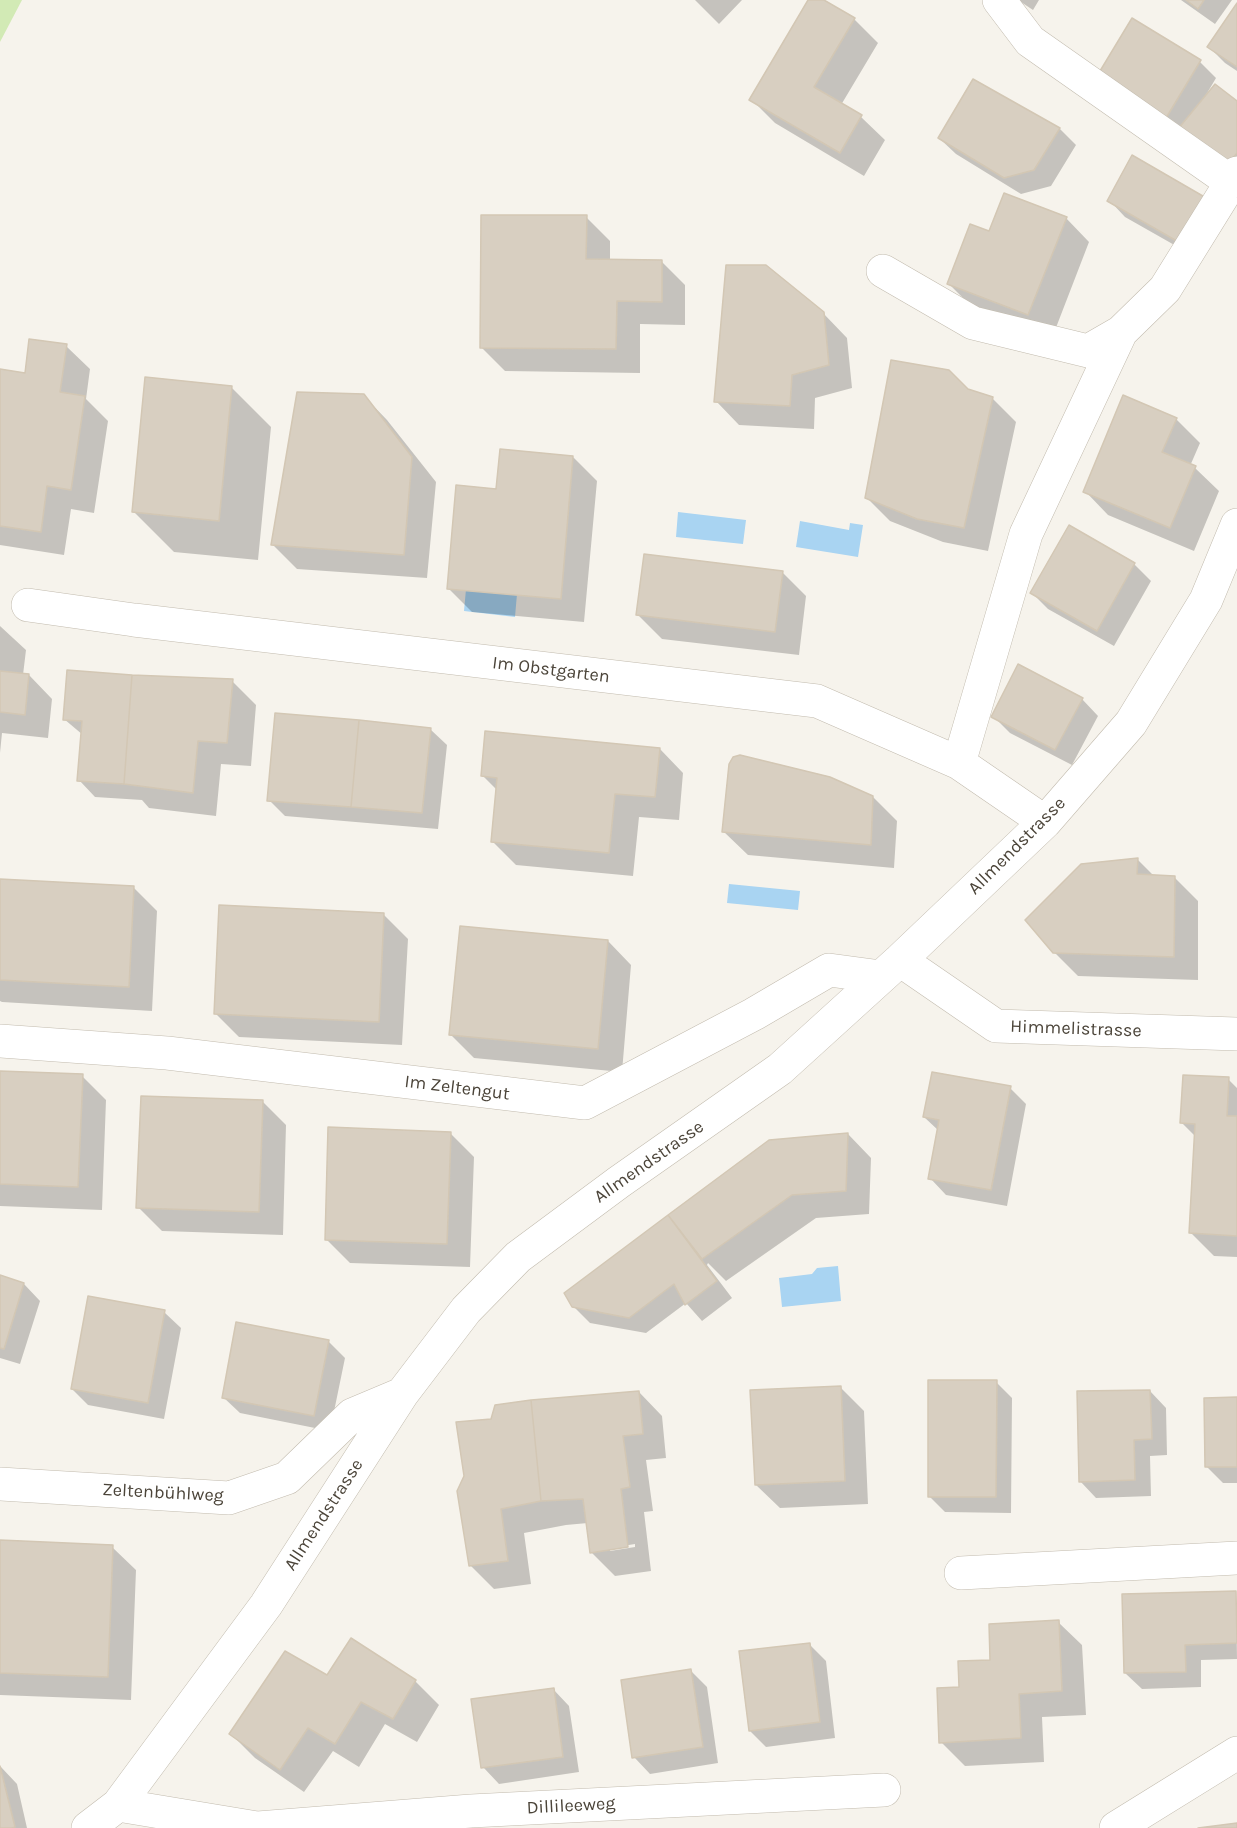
<!DOCTYPE html>
<meta charset="utf-8">
<style>
body{margin:0}
canvas{display:block;background:#f6f3ec}
</style>
<canvas width="1237" height="1828"></canvas>
<script>
const g = document.querySelector('canvas').getContext('2d');
g.lineJoin = 'round';
function fill(path, color) {
  g.fillStyle = color;
  g.fill(path, 'evenodd');
}
function trace(path, color, width, dash) {
  g.strokeStyle = color;
  g.lineWidth = width;
  g.lineCap = dash ? 'butt' : 'round';
  g.setLineDash(dash || []);
  g.stroke(path);
}
function label(font, color, halo, rows, align = 'center') {
  g.font = font + ' Karla,sans-serif';
  g.lineWidth = 4.5;
  g.setLineDash([]);
  g.textBaseline = 'middle';
  g.strokeStyle = halo;
  g.fillStyle = color;
  for (const [text, x, y, turn = 0] of rows) {
    g.save();
    g.translate(x, y);
    g.rotate((+turn || 0) * Math.PI / 180);
    g.textAlign = isNaN(turn) ? turn : align;
    if (halo) g.strokeText(text, 0, 0);
    g.fillText(text, 0, 0);
    g.restore();
  }
}
const green = new Path2D(`
 M0,0h22l-22,42z`);
const water = new Path2D(`
 M678,512l68,8 -3,24 -67,-7z
 M800,521l49,9 1,-7 13,2 -5,32 -62,-10z
 M466,589l51,5 -2,23 -51,-6z
 M729,884l71,7 -2,19 -71,-7z
 M838,1266l3,35 -59,6 -3,-29 33,-4 5,-6z`);
const shadow = new Path2D(`
 M695,0h47l-23,24z
 M810,0h11l33,19 24,24 -37,62 20,12 24,23 -21,36 -89,-53 -24,-24z
 M1018,0h21l-6,10z
 M1181,0h51l-17,24z
 M1237,6v65l-12,-8 -16,-16z
 M1200,62l16,16 -10,17 31,8v75l-139,-102z
 M974,81l86,48 16,16 -25,41 -30,8 -65,-40 -17,-16z
 M1109,200h98l-8,59 -74,-42z
 M586,217l24,24v20h51l24,24v40l-45,-1v49l-135,-2 -24,-24z
 M1066,218l23,24 -37,96 -79,-30 -24,-24z
 M823,313l24,25 5,50 -37,10 -1,31 -75,-4 -23,-24z
 M66,346l24,23 -4,30 22,22 -14,92 -23,-4 -7,46 -64,-10v-174l26,4z
 M231,387l40,40 -13,133 -84,-8 -40,-40z
 M968,390l24,8 24,24 -28,129 -45,-9 -53,-21 -24,-24z
 M363,395l24,25 49,62 -9,96 -130,-9 -24,-24z
 M1176,419l24,24 -10,23 5,2 24,23 -25,60 -86,-36 -23,-24z
 M573,457l24,24 -13,141 -112,-10 -23,-23 49,-98z
 M1069,527l65,37 17,17 -37,65 -66,-37 -16,-16z
 M782,572l24,24 -7,59 -137,-16 -24,-24z
 M0,626l26,24 -3,25h6l23,24 -4,39 -46,-5 -2,20z
 M232,681l24,24 -5,61 -30,-2 -5,52 -67,-8 -7,-8 -47,-3 -16,-17 4,-45 -19,-16z
 M1082,699l16,17 -26,49 -62,-32 -17,-17z
 M430,729l17,16 -9,84 -153,-13 -16,-16z
 M660,749l23,24 -4,47 -40,-3 -6,59 -117,-11 -24,-24 5,-51 -15,-15z
 M873,797l24,24 -3,47 -146,-13 -24,-23z
 M1137,859l17,17 20,1 24,24v79l-120,-4 -24,-24z
 M0,880l133,7 24,24 -5,100 -150,-9 -2,-1z
 M384,915l24,24 -6,106 -163,-8 -24,-24z
 M608,941l23,24 -9,107 -148,-14 -23,-23z
 M0,1073l82,3 24,24 -4,110 -102,-4z
 M1228,1079l9,9v169l-23,-1 -24,-24 6,-95 -14,-14z
 M1010,1088l16,16 -19,102 -61,-11 -16,-17 9,-47 -15,-14z
 M262,1101l24,24 -3,110 -121,-4 -24,-24z
 M450,1133l24,24 -4,110 -120,-4 -24,-24z
 M848,1134l23,24 -2,56 -53,4 -90,63 -18,-18 -1,2 25,33 -30,23 -16,-18 -40,30 -56,-10 -17,-17 95,-90 102,-75z
 M0,1277l24,7 16,17 -20,63 -20,-6z
 M164,1312l17,16 -17,91 -76,-14 -16,-16z
 M328,1341l17,17 -15,73 -90,-18 -17,-16z
 M996,1382l16,16 -1,115 -66,-1 -16,-16z
 M840,1387l24,24 4,93 -88,4 -24,-23z
 M1150,1391l16,17 1,47 -17,1 1,40 -55,2 -16,-17z
 M639,1392l23,24 4,42 -20,2 7,51 -9,1 7,59 -36,5 -24,-24 -3,-29 -22,2 -42,8 7,51 -37,5 -24,-24 22,-145zM635,1544v3l-25,4v-3z
 M1237,1398v85h-14l-16,-16z
 M0,1542l112,5 24,23 -5,130 -131,-5z
 M1236,1592l1,67 -36,1v27l-59,2 -17,-16z
 M1058,1622l24,23 4,70 -44,2 2,45 -79,4 -24,-24 20,-54 31,-27z
 M352,1640l63,41 24,24 -22,37 -32,-18 -26,43 -26,-16 -29,41 -49,-34 -24,-24 96,-57z
 M809,1644l17,17 9,77 -69,9 -16,-16z
 M691,1671l16,16 11,76 -68,11 -16,-17z
 M553,1689l16,17 10,66 -80,12 -16,-17z
 M1,1767l16,17 10,44h-27z`);
const building = new Path2D(`
 M808,0h16l31,18 -41,69 48,28 -22,38 -91,-53z
 M1186,0h18l-6,9z
 M1237,3v64l-30,-20z
 M1132,18l69,42 -35,58 -69,-42z
 M973,79l87,49 -26,42 -30,8 -66,-40z
 M1215,84l22,17v52l-11,14 -48,-38z
 M1132,155l76,44 -26,45 -75,-43z
 M1004,193l63,24 -39,98 -81,-31 23,-60 19,7z
 M481,215h106l-1,44 76,1v42l-45,-1 -1,48 -136,-1z
 M726,265h40l58,47 5,53 -37,10 -2,31 -76,-4z
 M29,339l38,5 -7,48 25,4 -14,94 -24,-4 -6,46 -41,-6v-157l25,4z
 M891,360l58,10 19,19 25,8 -29,131 -47,-9 -52,-21z
 M145,377l87,9 -13,135 -87,-9z
 M297,392l67,2 48,63 -8,98 -133,-10z
 M1123,395l54,23 -15,34 34,14 -26,62 -87,-36z
 M500,449l73,7 -12,143 -114,-10 9,-104 40,4z
 M1069,525l66,38 -38,68 -67,-38z
 M644,554l139,17 -8,61 -139,-17z
 M1018,664l65,34 -28,52 -64,-33z
 M67,670l65,5 -8,109 -47,-3 5,-60 -19,-1z
 M0,671l29,3 -4,41 -25,-3z
 M132,675l101,4 -6,64 -29,-2 -5,52 -69,-9z
 M275,713l84,7 -8,87 -84,-6z
 M359,720l72,8 -9,85 -71,-6z
 M485,731l175,17 -5,49 -40,-3 -6,59 -118,-11 6,-64 -16,-2z
 M740,755l90,22 43,19 -2,49 -149,-13 7,-68 4,-7z
 M1138,858l-1,16 38,2 -1,81 -121,-4 -28,-33 56,-56z
 M0,879l134,7 -5,101 -129,-7z
 M219,905l165,8 -5,109 -165,-8z
 M460,926l148,14 -10,109 -149,-14z
 M0,1071l83,3 -5,113 -78,-3z
 M932,1072l79,14 -20,104 -63,-11 11,-59 -16,-3z
 M1183,1075l46,2 -2,39h10v120l-48,-3 6,-109 -15,-1z
 M141,1096l122,4 -4,112 -123,-4z
 M328,1127l123,5 -4,112 -122,-4z
 M848,1133l-2,58 -54,4 -90,64 -34,-44 101,-75z
 M668,1215l49,66 -32,24 -11,-21 -45,34 -57,-11 -8,-14z
 M0,1275l24,8 -20,66 -4,-1z
 M88,1296l77,14 -17,93 -77,-14z
 M236,1322l93,18 -15,76 -92,-18z
 M928,1380h69l-1,117h-68z
 M841,1386l4,95 -90,4 -5,-95z
 M1150,1390l2,49 -18,1 1,40 -56,2 -2,-91z
 M639,1391l4,43 -20,2 7,51 -9,2 7,58 -38,6 -7,-54 -42,2 -10,-101z
 M1237,1397v70h-32l-1,-69z
 M531,1400l10,101 -40,8 7,52 -39,5 -12,-75 7,-15 -8,-54 35,-3 4,-14z
 M0,1540l113,5 -5,132 -108,-4z
 M1236,1591l1,52 -52,2 1,27 -62,1 -2,-79z
 M1059,1620l3,71 -43,3 2,44 -82,5 -2,-55 22,-1 -1,-26 32,-1 -1,-36z
 M351,1638l65,42 -23,39 -32,-17 -26,42 -27,-16 -28,42 -51,-36 56,-83 42,24z
 M810,1643l10,79 -71,9 -10,-80z
 M691,1669l12,78 -71,11 -11,-78z
 M554,1688l9,69 -82,11 -10,-69z
 M0,1766l15,61 -3,1h-12z
 M1237,1823v5h-39z`);
const minor = new Path2D(`
 M999,0l31,41 201,141
 M883,271l90,52 115,28 33,-19 44,-43 72,-116
 M28,605l106,15 683,81 142,62 86,59
 M959,763l67,-229 95,-202
 M900,960l96,66 241,8
 M0,1041l167,12 418,50 169,-89 75,-44 52,7
 M0,1484l229,14 58,-20 65,-63 50,-21
 M961,1573l276,-15
 M118,1805l139,23
 M88,1828l30,-23 148,-200 136,-211 64,-84 52,-53 101,-75 161,-113 120,-109 145,-138 86,-99 75,-123 31,-75
 M258,1828l213,-17 413,-21
 M1116,1828l121,-75`);
const streetNames = [
 ["Im Obstgarten",551,670,7],
 ["Allmendstrasse",1017,846,-45],
 ["Himmelistrasse",1076,1029,2],
 ["Im Zeltengut",457,1088,7],
 ["Allmendstrasse",649,1162,-35],
 ["Zeltenbühlweg",163,1493,3],
 ["Allmendstrasse",324,1515,-57],
 ["Dillileeweg",571,1806,-3]
];
fill(green, '#d2eab5');
fill(water, '#a9d4f2');
fill(shadow, '#0003');
fill(building, '#d8cfc1');
trace(building, '#d3c7b4', 1.5);
trace(minor, '#c2bbae', 34);
trace(minor, '#fff', 33);
label('18px', '#4b4439', '#fff', streetNames);
</script>
